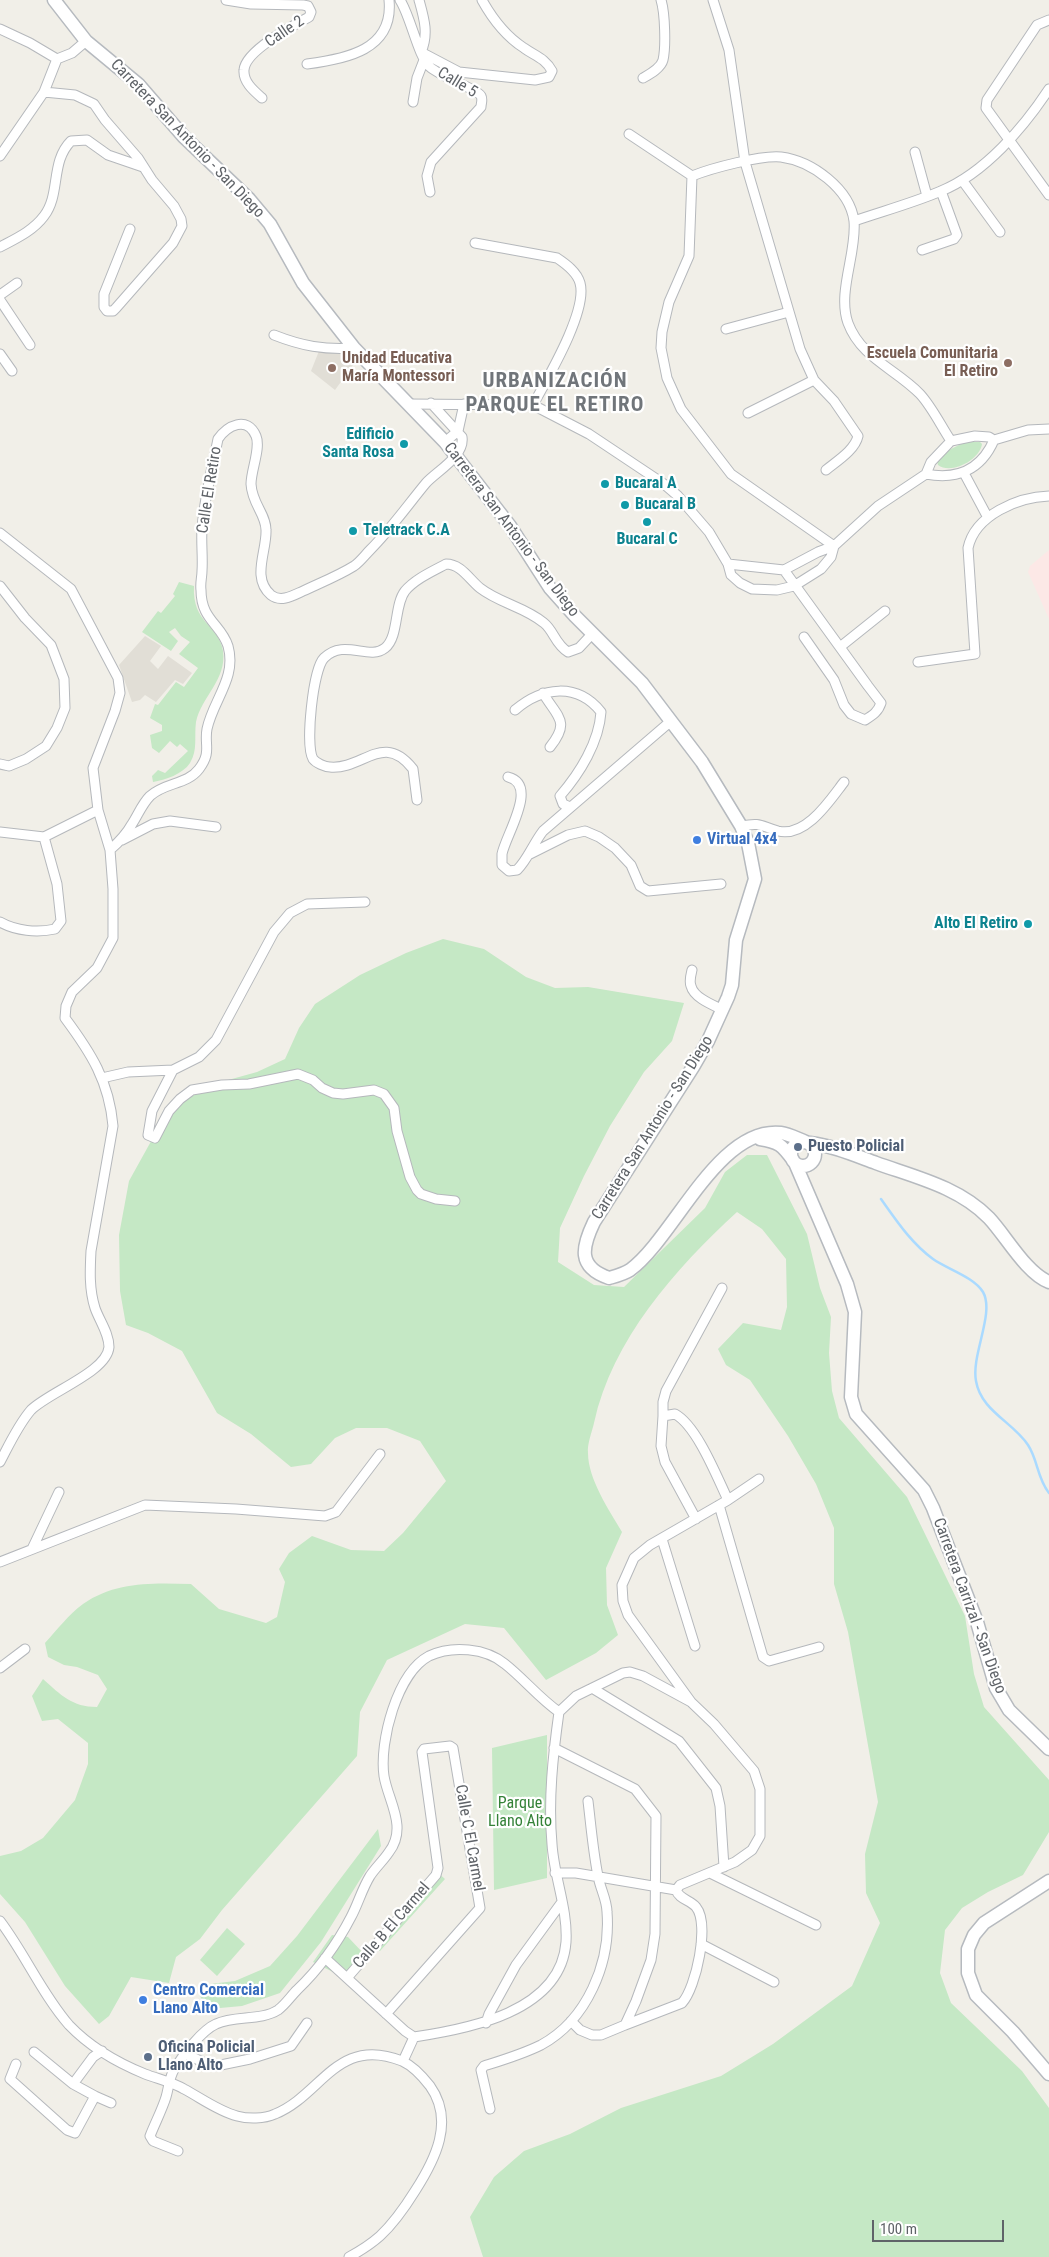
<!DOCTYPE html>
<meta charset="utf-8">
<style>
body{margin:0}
#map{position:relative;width:1049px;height:2257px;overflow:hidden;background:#f1efe8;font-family:"Roboto Condensed",sans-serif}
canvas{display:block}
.scale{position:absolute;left:872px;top:2220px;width:132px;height:22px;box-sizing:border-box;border:2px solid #5f6368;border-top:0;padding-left:6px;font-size:15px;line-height:18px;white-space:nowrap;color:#5f6368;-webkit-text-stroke:4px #fff;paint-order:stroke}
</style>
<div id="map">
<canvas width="1049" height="2257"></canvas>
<div class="scale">100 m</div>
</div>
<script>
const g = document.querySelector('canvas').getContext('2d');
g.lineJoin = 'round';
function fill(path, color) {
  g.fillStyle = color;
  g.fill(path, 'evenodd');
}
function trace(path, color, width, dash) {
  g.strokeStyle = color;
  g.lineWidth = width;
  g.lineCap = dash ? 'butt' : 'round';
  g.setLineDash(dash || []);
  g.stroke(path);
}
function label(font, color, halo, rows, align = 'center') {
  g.font = font + ' "Roboto Condensed",sans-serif';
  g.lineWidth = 4.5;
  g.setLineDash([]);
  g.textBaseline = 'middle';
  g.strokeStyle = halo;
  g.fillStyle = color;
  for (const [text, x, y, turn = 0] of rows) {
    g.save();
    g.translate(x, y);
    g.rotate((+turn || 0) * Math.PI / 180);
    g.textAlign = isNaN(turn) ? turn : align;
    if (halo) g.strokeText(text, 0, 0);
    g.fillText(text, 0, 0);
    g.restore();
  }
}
const education = new Path2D(`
 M319,351l26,3 9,10 -19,26 -24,-19z
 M145,636l16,10 -11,15 8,8 10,-13 24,17 -9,11 -8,-4 -19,22 -11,-7 -5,5 -8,2 -13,-37z`);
const medical = new Path2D(`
 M1049,550v69l-21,-47 2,-6z`);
const green = new Path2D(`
 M965,442h15l2,2c-2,16 -31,31 -44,21l-1,-4 12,-11z
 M179,582l15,4c-2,38 25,38 29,65 4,29 -22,46 -27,71 -2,15 2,28 -6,41 -7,11 -25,17 -37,19l-1,-6 6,-6 7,3 23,-22 -8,-7 -3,3 -7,-6 -11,12 -7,-5 -2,-13 12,-4v-6l-12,-7 5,-14 3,1 18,-23 8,5 14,-19 -19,-14 11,-12 -9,-6 -6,-8 -6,4 9,9 -7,10 -29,-19 16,-21 3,2 14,-17 -2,-2z
 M443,939l41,10 42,28 29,11 33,-1 96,16 -12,38 -28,31 -34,54 -26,50 -24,52 -2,34 36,23 30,2 81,-79 20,-36 22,-17h20l40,79 13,54 11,29 -2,36 3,38 7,27 68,79 58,119 9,58 10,33 65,73v52l-26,43 -35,17 -26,16 -17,22 -5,43 11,30 71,68 27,37v149h-566l-13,-40 24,-40 30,-26 46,-17 51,-26 100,-32 52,-32 79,-58 28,-63 -14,-30 -1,-39 13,-52 -30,-170 -14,-48v-56l-18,-44 -28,-48 -38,-56 -24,-15 -8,-16 25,-26 38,7 6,-23 -1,-48 -24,-30 -25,-17c-62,57 -125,128 -143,211 -2,9 -7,21 -6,30 0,26 21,57 34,79l-16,36 1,37 11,30 -22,18 -50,27 -42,-52 -39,-4 -78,36 -27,52 -3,44 -135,154 -22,29 -24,18 -7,26 -38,-6 -22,39 -10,8 -34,-38 -40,-64 -25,-28v-38l21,-5 22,-13 32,-38 13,-36v-21l-30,-24 -16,2 -10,-25 11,-17c18,16 29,28 54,28l10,-18 -9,-14 -21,-8 -13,-2 -16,-8 -3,-14c12,-13 24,-29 38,-39 33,-23 70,-21 108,-20l28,25 47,14 11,-6 8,-35 -6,-13 10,-16 23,-17 39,14 33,1 19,-18 43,-52 -26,-40 -33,-13h-31l-21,10 -24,26 -20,3 -40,-33 -34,-21 -35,-62 -34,-18 -22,-8 -6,-34 -1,-56 10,-54 41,-74 51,-25 36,-10 28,-13 14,-31 16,-24 45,-29 46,-22z
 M547,1735v143l-53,12 -2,-142z
 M378,1829l3,17 -60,96 -41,51 -38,13 -33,3 -10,-14 3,-10 33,-4 35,-15 27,-30z
 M435,1870l10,9 -65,72 -10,-6z
 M227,1928l18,16 -28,32 -17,-16z
 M332,1935l16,2 16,17 -19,24 -32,-16z`);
const stream = new Path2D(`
 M881,1199c15,21 30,44 52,60 14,10 41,18 50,33 12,21 -12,63 -7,89 5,30 37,41 52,64 10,15 9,33 21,48`);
const street = new Path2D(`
 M226,0l25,4 52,1 5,1 3,6 -2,5c-15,8 -64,34 -65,53 -1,12 10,21 18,28
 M400,0c11,17 18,57 30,67 11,10 47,22 51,29 2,4 0,7 0,11l-50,55 -4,14 3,16
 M419,0c5,18 10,34 2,52
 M713,0l16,50 16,112 55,187 14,31 20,21 24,35c-3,14 -21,25 -32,34
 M1049,20l-12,5 -50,75 -1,8 63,87
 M0,29l30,14 27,16 15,-6 14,-12
 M421,52l38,20 76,8 14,-3 3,-6c-7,-13 -17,-15 -28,-23 -17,-11 -32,-30 -42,-48
 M307,64c39,-5 87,-14 82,-64
 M643,78c7,-4 18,-10 20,-18 3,-13 2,-47 -2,-60
 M44,92l31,3 19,9 11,16 33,38 14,22 22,26 7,13 1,7 -9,17 -57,65 -3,3h-6l-3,-4v-13l26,-65
 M413,102l4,-24 7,-18
 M629,134l63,42
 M915,152l12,44
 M0,156l44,-64 13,-33
 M962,180l38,52
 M854,221c29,-10 59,-18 87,-30 44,-18 83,-64 108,-102
 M475,243l82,15c9,6 20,14 23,25 8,28 -33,96 -47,122
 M0,247c15,-8 33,-16 44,-31 17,-22 6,-54 27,-75l16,-1 21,15 35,12
 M922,250l32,-11 3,-4 -16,-44
 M0,295l17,-12
 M0,300l30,45
 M726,329l63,-17
 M274,335c28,11 50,15 80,13
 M0,354l12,17
 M408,404l125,1 56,29 75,50 14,12 31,36 19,32 3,11 9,8 12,6 25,1 17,-4 27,-17 10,-12 3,-11 -103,-72 -50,-65 -14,-31 -6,-30 1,-16 7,-30 20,-46 3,-80c20,-8 69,-21 89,-19 31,4 69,32 73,64 3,32 -17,71 -6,102 13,35 48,46 72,71 12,13 21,32 31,47
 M748,413l66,-33
 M445,442l13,-11 6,-27
 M964,473l23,43
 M926,474c31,6 55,-4 68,-34
 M0,533l71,56 47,89 2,15 -5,18 -22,57 5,42 12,40 3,39v49l-16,30 -25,24 -6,14 -1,12c26,35 44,63 48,108l-22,125c-1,19 -2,38 4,57 4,12 14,25 14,39 -2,25 -60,45 -78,63 -13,15 -22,35 -31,52
 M728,564l56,6 34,-18 16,-6 44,-40 48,-32 5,-12 20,-21 24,-5 14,1 5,3 34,-10 21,-1
 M784,570l84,116 13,17c-3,9 -8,12 -16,17l-14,-6 -7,-9 -10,-25 -30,-43
 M0,586l25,32 26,27 13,34 1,29 -8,20 -11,18 -20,13 -17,7 -9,-2
 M840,647l45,-36
 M918,662l57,-8 -7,-106c7,-33 50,-51 81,-52
 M543,693c14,24 28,28 7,54
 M515,710c27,-23 62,-28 86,2 -2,30 -21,61 -41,84l3,8 7,3
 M508,777c31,8 -2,57 -6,77 0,3 0,8 0,11l7,6 8,-1c11,-11 16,-26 26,-39l128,-110
 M417,800l-4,-31c-30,-38 -50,1 -83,-2 -5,0 -14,-4 -17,-8 -8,-14 0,-90 11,-101 20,-20 45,3 61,-10 14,-11 9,-43 20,-57 10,-12 28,-20 41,-27 15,0 23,15 34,24 19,15 45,19 64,35 10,8 11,21 24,29l11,-4 14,-15
 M741,826c21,-4 19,0 37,5 28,7 52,-31 66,-49
 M0,832l44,5 54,-27
 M122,840l31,-16 17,-3 46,6
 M110,850c9,-8 16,-15 22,-26 6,-9 10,-20 18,-28 15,-14 37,-11 49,-27 13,-17 5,-24 8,-40 6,-29 30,-51 21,-83 -7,-22 -27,-26 -27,-56 -1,-7 1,-13 1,-19 1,-14 -1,-28 0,-42 2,-30 10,-60 16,-90 9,-13 29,-24 38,-3 5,12 -5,34 -5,48 1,20 15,30 15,46 1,21 -15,48 5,65 10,8 23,0 32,-4 17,-8 35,-15 51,-25 6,-4 11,-11 16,-16 21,-21 37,-44 56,-67 11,-12 39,-27 36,-46l-31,-34
 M528,855l40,-20 17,-4 14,6 16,11 16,17 9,21 8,5 73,-7
 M0,922c16,9 37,11 55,7l6,-8 -4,-37 -13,-47
 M692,970c-1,4 -3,11 -1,16 3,12 22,19 32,24
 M173,1070l-21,41 -4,24 7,3 14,-27 11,-12 12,-9 30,-5 27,-1 49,-10 15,6 9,8 11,5 10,1 31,-4 10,4 10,14 3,23 13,46 7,13 4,4 15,5 19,2
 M102,1078l26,-6 45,-2 26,-13 17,-17 58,-108 16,-19 17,-9 58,-2
 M663,1416v-14l3,-11 56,-103
 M719,1505l44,152 6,4 50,-14
 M696,1519l-31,-57 -4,-16 2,-30 12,-2c22,12 42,63 53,86
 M662,1539l33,107
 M32,1549l27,-57
 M0,1562l145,-57 91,4 89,7 11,-4 44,-58
 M0,1668l25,-19
 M592,1688l87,53 37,47 4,18 4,61
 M691,1702l-63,-87 -5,-14 -1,-16 12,-27 16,-13 78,-45 31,-21
 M554,1748l81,41 21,27 -1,118 -4,26 -15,41 -11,24 -24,10h-9l-12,-5 -9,-9
 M710,1873l106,52
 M0,1921c25,33 42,73 69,104 20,21 49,38 76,49 13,5 27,8 39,15 17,9 34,22 53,27 11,3 27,3 38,-2 47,-19 62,-79 127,-53 11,5 21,16 28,25 25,35 5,74 -15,105 -10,16 -21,32 -35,45 -9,8 -20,15 -31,21
 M701,1944l73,38
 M325,1958l80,73 9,6c54,-8 147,-25 152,-95 2,-33 -12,-65 -14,-98 -4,-44 1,-89 7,-132l17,-16 47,-23 7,-1 13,4 48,26 23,22 40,47 6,18v47l-8,14 -17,12 -55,23 -4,5 -100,-17h-21
 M347,1978l89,-103 2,-7 -16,-116 2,-3 26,-3 3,2 27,160 -94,106
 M486,2023l3,-9 27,-49 46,-63
 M625,2025l57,-22c14,-15 28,-79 14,-96 -6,-7 -17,-8 -20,-17
 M34,2052l39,32
 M186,2054l23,11 7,1 34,-7 41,-13 16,-23
 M403,2061l11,-24
 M16,2064l-6,15 57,51 8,3 20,-37 -22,-12 20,-27 9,-6
 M95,2096l16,7
 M490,2109l-9,-39 3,-4c19,-6 39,-12 57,-21 46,-25 70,-82 66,-133 0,-12 -7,-24 -9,-36 -5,-25 -7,-50 -10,-75
 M178,2151l-25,-10 -3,-5c5,-13 12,-26 16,-39 3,-10 3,-20 9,-29 8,-13 27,-38 41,-44 19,-9 45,-3 62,-14 7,-5 13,-14 19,-20 22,-21 40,-46 54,-73 7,-13 11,-28 19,-41 6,-9 13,-15 19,-24 19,-25 -1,-51 -5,-76 -5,-34 13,-103 45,-120 23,-11 57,-8 76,8 19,15 34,34 54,48`);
const secondary = new Path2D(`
 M54,0l32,41 52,43 46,53 65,62 21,25 33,59 51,65 91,94 65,84 40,62 25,28 67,67 60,79 39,64 7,17 7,36 -19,61 -4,45 -4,12 -20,44 -15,26 -99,155c-12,25 -17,45 15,56 7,-2 15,-4 21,-8 44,-32 88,-144 151,-137 8,1 17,6 25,9
 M760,1139c19,3 22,6 33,21
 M791 1154a12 12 0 1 1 24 0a12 12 0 1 1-24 0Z
 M810,1143c23,3 44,12 66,20 39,14 83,24 113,55 17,18 37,55 60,64
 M795,1163l52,121 8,28 -4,85 5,17 68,76 9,18 44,114 19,66 13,22 40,39
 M1049,1881l-65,42 -10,12 -6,14v24l8,22 37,37 36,42`);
const markers = [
 [1008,363,5,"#8d6e63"],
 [332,368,5,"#8d6e63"],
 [404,444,5,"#0f9aa8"],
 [605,484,5,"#0f9aa8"],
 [625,505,5,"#0f9aa8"],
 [647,522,5,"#0f9aa8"],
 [353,531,5,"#0f9aa8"],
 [697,840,5,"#3f7fe0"],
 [1028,924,5,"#0f9aa8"],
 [798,1147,5,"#5c6f8a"],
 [143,2000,5,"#3f7fe0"],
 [148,2057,5,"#5c6f8a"]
];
const streetNames = [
 ["Calle 2",285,32,-34],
 ["Calle 5",457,83,31],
 ["Carretera San Antonio - San Diego",187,139,46],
 ["Calle El Retiro",210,490,-81],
 ["Carretera San Antonio - San Diego",511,530,53],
 ["Carretera San Antonio - San Diego",653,1128,-58],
 ["Carretera Carrizal - San Diego",969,1606,70],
 ["Calle C El Carmel",469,1838,80],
 ["Calle B El Carmel",392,1926,-49]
];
const educationNames = [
 ["Escuela Comunitaria",998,354],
 ["El Retiro",998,372],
 ["Unidad Educativa",342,359,"left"],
 ["María Montessori",342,377,"left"]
];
const cultureNames = [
 ["Edificio",394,435,"right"],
 ["Santa Rosa",394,453,"right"],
 ["Bucaral A",615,484],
 ["Bucaral B",635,505],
 ["Teletrack C.A",363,531],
 ["Bucaral C",647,540,"center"],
 ["Alto El Retiro",1018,924,"right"]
];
const shopNames = [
 ["Virtual 4x4",707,840],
 ["Centro Comercial",153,1991],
 ["Llano Alto",153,2009]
];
const serviceNames = [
 ["Puesto Policial",808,1147],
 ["Oficina Policial",158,2048],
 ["Llano Alto",158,2066]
];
const parkNames = [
 ["Parque",520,1804],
 ["Llano Alto",520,1822]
];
const districtNames = [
 ["URBANIZACIÓN",555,382],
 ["PARQUE EL RETIRO",555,406]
];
fill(education, '#e1ded6');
fill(medical, '#fce8e6');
fill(green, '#c5e8c5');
trace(stream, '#aadaff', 2.5);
trace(street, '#b5b8bc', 11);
trace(secondary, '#b6babf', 15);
trace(street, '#fff', 9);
trace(secondary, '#fff', 12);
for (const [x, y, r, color] of markers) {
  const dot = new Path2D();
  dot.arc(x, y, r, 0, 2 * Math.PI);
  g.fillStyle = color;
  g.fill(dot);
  trace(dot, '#fff', 2);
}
label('16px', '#5f6368', '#fff', streetNames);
label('bold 16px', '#785e54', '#fff', educationNames, 'right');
label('bold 16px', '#0d838f', '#fff', cultureNames, 'left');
label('bold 16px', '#366cbe', '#fff', shopNames, 'left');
label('bold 16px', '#4e5e75', '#fff', serviceNames, 'left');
label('16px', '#348238', '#fff', parkNames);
g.letterSpacing = '1px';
label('bold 21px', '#70757a', '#fff', districtNames);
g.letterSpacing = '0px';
</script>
